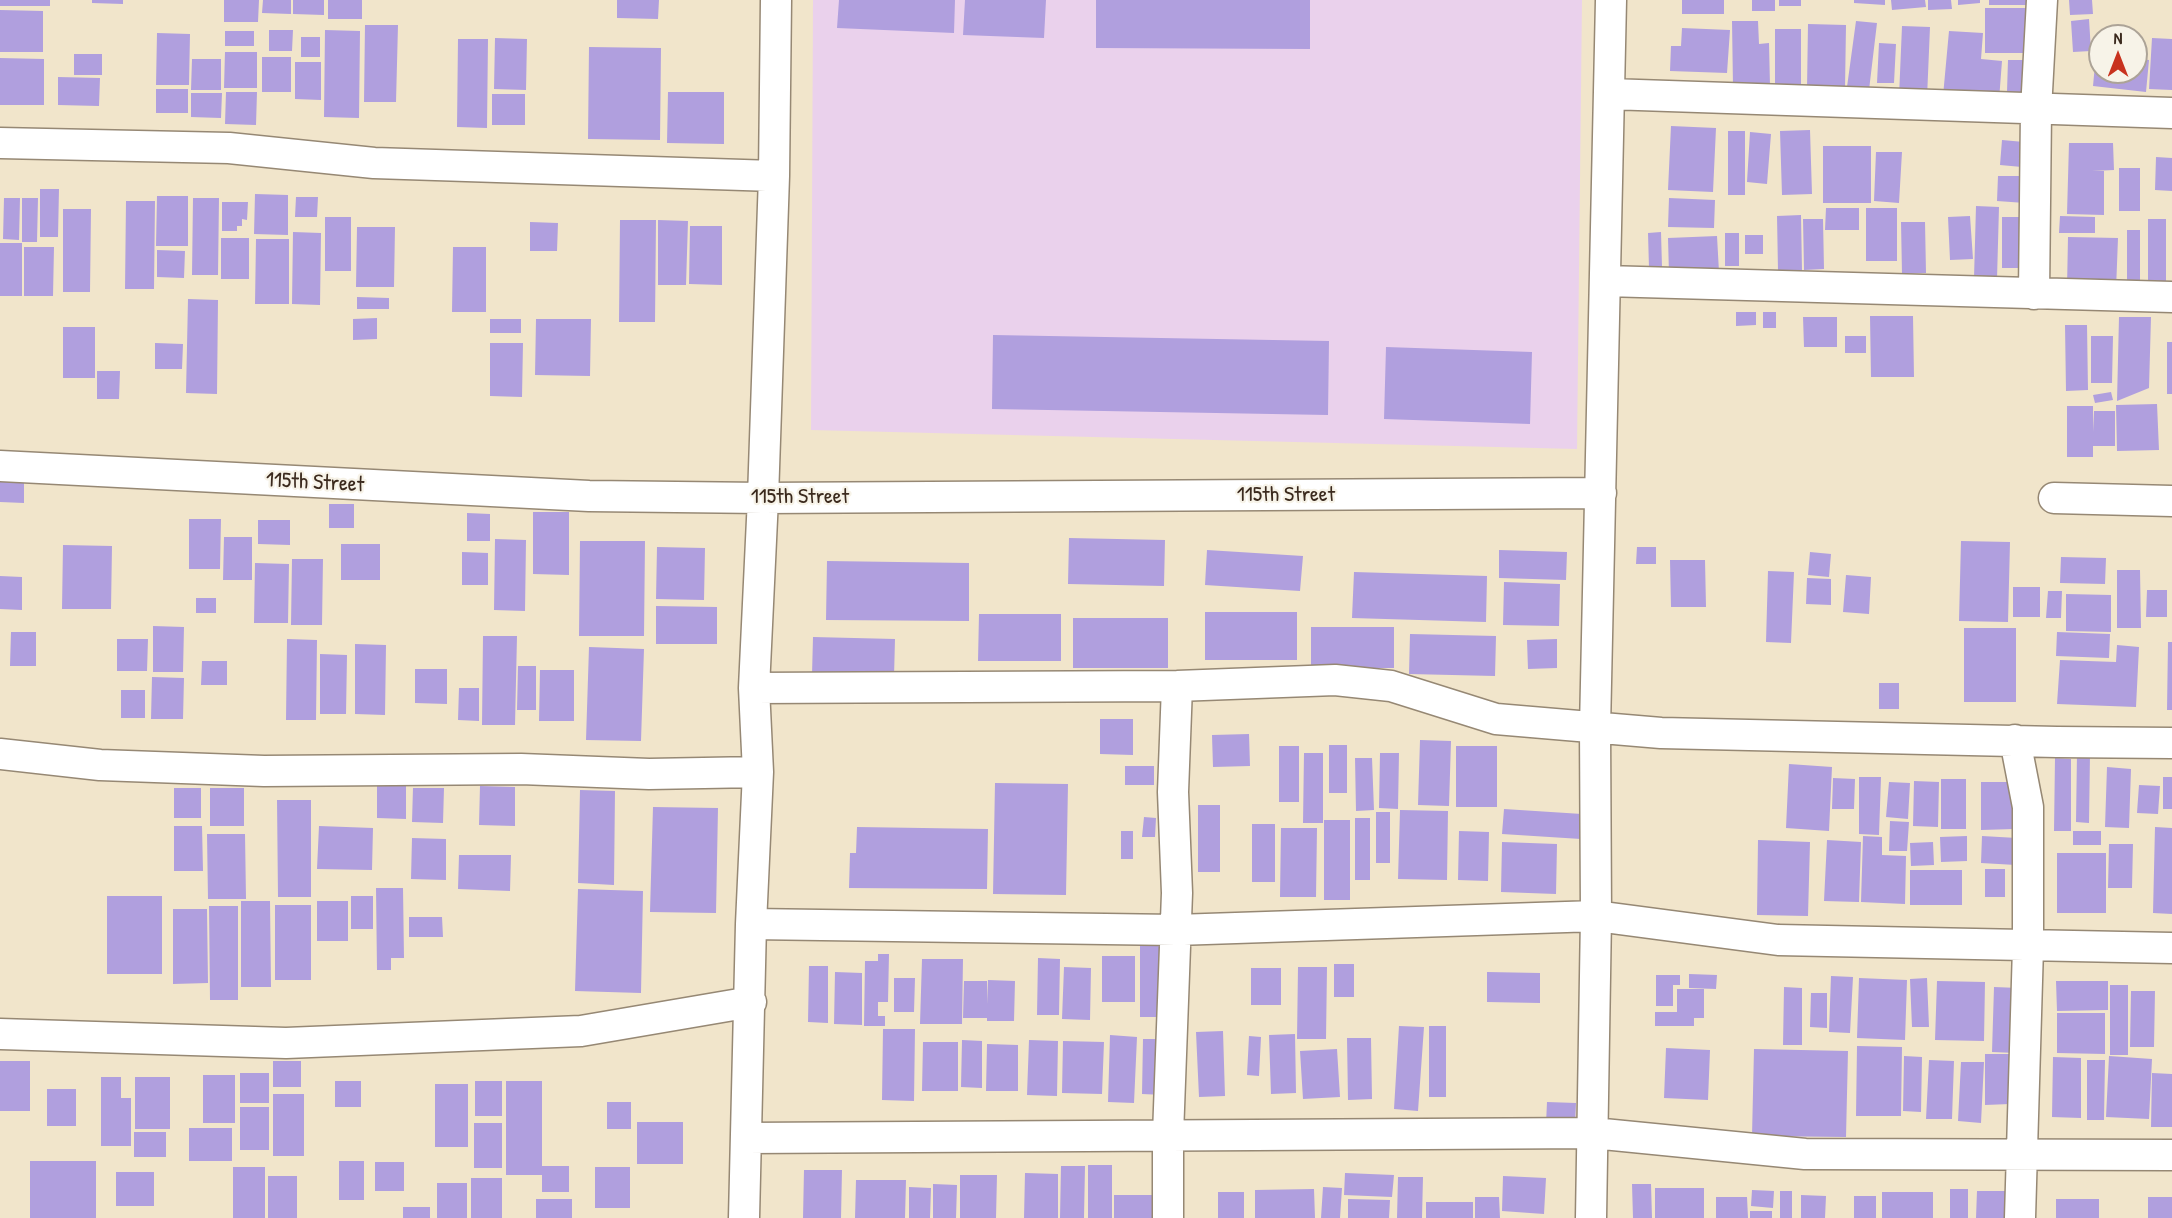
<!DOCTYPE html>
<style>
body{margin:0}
#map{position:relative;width:2172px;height:1218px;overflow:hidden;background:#f1e5cb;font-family:"Patrick Hand",sans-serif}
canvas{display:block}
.north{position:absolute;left:2088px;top:24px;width:60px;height:60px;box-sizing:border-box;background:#f7f3e8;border:2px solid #aca397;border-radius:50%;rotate:0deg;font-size:16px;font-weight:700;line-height:24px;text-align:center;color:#3b2a1e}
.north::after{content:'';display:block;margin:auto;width:21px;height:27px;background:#c8321e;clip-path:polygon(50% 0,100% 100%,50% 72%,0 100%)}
</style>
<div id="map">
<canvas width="2172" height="1218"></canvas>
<div class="north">N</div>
</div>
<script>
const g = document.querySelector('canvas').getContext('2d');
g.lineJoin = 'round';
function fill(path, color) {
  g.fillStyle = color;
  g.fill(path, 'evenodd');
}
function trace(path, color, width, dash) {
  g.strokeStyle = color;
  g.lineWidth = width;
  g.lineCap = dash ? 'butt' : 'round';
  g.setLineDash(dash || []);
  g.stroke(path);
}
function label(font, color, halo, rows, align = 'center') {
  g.font = font + ' "Patrick Hand",sans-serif';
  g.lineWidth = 4.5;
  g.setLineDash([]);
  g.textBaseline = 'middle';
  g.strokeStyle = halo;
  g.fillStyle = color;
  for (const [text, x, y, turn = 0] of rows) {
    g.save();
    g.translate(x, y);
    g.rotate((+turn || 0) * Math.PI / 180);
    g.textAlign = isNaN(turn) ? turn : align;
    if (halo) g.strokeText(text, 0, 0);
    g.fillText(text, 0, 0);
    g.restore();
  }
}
const built = new Path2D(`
 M813,0h769l-5,449 -766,-19z`);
const building = new Path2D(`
 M0,0h50v6h-50z
 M92,0h31v4l-31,-1z
 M224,0h35l-1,22h-34z
 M263,0h28v14l-29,-1z
 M293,0h31v15l-31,-1z
 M328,0h34v19h-34z
 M617,0h42l-1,19 -41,-1z
 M839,0h116l-1,33 -117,-5z
 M965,0h81l-2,38 -81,-3z
 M1096,0h214v49l-214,-1z
 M1682,0h42v14h-42z
 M1752,0h23v11h-23z
 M1779,0h22v6h-22z
 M1854,0h31v5l-31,-2z
 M1891,0h34l1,7 -34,3z
 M1928,0h23l1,9 -24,1z
 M1958,0h22v3l-22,2z
 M1989,0h39v5h-39z
 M2069,0h23l1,14 -23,1z
 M1985,8h41v45h-41z
 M0,10l43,1v41h-43z
 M2089,19l2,32 -18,1 -2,-31z
 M1732,21h26l1,23 10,-1 1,43 -37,1z
 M1856,21l21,2 -8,67 -22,-3z
 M1808,24l38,1 -1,64h-38z
 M365,25h33l-2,77h-32z
 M1902,26l28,1 -3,71 -28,-1z
 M1682,28l48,2 -3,43 -57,-2 1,-25h10z
 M1775,29h26v59h-26z
 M269,30h24l-1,21h-23z
 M325,30l35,1 -1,87 -35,-1z
 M225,31h29v15h-29z
 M1949,31l34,2 -2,26 21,2 -3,39 -56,-4z
 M157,33l33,1 -1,51h-33z
 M301,37h19v20h-19z
 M495,38l32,1 -1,51 -32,-1z
 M2152,38l20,1v51l-23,-1z
 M458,39h30l-1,89 -30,-1z
 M1879,43l17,1 -2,39h-17z
 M589,47l72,1 -1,92 -72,-1z
 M225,52h32v36h-33z
 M74,54h28v21h-28z
 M2096,54l4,1v17h36v-13l13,1 -3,32 -53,-6z
 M262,57h29v35h-29z
 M0,58l44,1v46h-44z
 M192,59h29v31h-30z
 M2008,60h21v32h-22z
 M295,62h26v38l-26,-1z
 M58,77l42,1 -1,28 -41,-1z
 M156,89h32v24h-32z
 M226,92h31l-1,33 -31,-1z
 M668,92h56v52l-57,-1z
 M191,93h31l-1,25 -30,-1z
 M492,94h33v31h-33z
 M1671,126l45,2 -3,64 -45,-2z
 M1810,130l2,64 -30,1 -2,-64z
 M1728,131h17v64h-17z
 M1750,132l21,2 -4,50 -20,-2z
 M2002,140l22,2 -2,25 -22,-2z
 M2069,143h44l1,27 -22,1h12v44l-37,-1z
 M1823,146h48v57h-48z
 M1876,152h26l-3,51 -25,-2z
 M2156,157l16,1v33l-17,-1z
 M2119,168h21v43h-21z
 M1998,176h27v27l-28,-2z
 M40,189h19l-1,48h-18z
 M255,194l33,1v40l-34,-1z
 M157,196h31v50h-32z
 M296,197h22l-1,20h-22z
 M4,198h16l-1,42 -16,-1z
 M22,198h16l-1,44h-15z
 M193,198h26l-1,77h-26z
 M1669,198l46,2 -1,28 -46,-1z
 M126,201h29l-1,88h-29z
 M222,202h26l-1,18 -5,-1v7h-5v5h-15z
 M1976,206l23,1 -2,72 -23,-1z
 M1826,208h33v22h-34z
 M1866,208h31v53h-31z
 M63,209h28l-1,83h-27z
 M1801,215l1,56h-24l-1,-55z
 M1970,216l3,43 -23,1 -2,-43z
 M2060,216l35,1v16h-36z
 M325,217h26v54h-26z
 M2002,217h21l-1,51h-20z
 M1803,219h20l1,50 -20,1z
 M2148,219h18v62h-18z
 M620,220h36l-1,102h-36z
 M658,220l30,1 -2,64h-28z
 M530,222l28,1 -1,28h-27z
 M1901,222h24l1,51 -24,1z
 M690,226h32v59l-33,-1z
 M357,227h38l-1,60h-38z
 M2127,230h13v51h-13z
 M293,232l28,1 -1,72 -28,-1z
 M1661,232l1,35 -13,1 -1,-35z
 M1725,233h14v33h-14z
 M1745,235h18v19h-18z
 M1717,236l2,36 -50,2 -1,-36z
 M2068,237l50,1 -2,52 -49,-2z
 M221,238h28v41h-28z
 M256,239h33v65h-34z
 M0,243h22v53h-22z
 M24,247h30l-1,49h-29z
 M453,247h33v65h-34z
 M157,250l28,1 -1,27 -27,-1z
 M357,297l32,1v11h-32z
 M188,299l30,1 -1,94 -31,-1z
 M1736,312h20v13l-20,1z
 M1763,312h13v16h-13z
 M1870,316h43l1,61h-43z
 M1803,317h34v30h-33z
 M2119,317h32l-2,71 -32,13z
 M377,318v21l-24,1v-21z
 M490,319h31v14h-31z
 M536,319h55l-1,57 -55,-1z
 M2065,325h22l1,65 -22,1z
 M63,327h32v51h-32z
 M993,335l336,6 -1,74 -336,-6z
 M1845,336h21v17h-21z
 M2091,336h22l-1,47h-21z
 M2167,342h5v52h-5z
 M155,343l28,1 -1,25h-27z
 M490,343h33l-1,54 -32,-1z
 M1386,347l146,5 -2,72 -146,-5z
 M97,371h23l-1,28h-22z
 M2111,392l2,8 -18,3 -2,-8z
 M2157,404l2,46 -42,1 -1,-46z
 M2067,406h26v26l1,-21h21v35h-22v11h-26z
 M0,477h24v26l-24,-1z
 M329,504h25v24h-25z
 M533,512h36v63l-36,-1z
 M467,513l23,1v27h-23z
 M189,519h32l-1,50h-31z
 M258,520h32v25l-32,-1z
 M224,537h28v43h-29z
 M1069,538l96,2 -1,46 -96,-2z
 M495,539l31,1 -1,71 -31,-1z
 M580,541h65l-1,95h-65z
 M1961,541l49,1 -2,80 -49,-1z
 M341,544h39v36h-39z
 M63,545l49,1 -1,63h-49z
 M657,547l48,1 -1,52 -48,-1z
 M1637,547h19v17h-20z
 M1207,550l96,6 -3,35 -95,-6z
 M1499,550l68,2 -1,28 -67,-2z
 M462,552l26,1v32h-26z
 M1810,552l21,2 -2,23 -21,-2z
 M2061,557l45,1 -1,26 -45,-1z
 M292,559h31l-1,66h-31z
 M1670,560h35l1,47h-35z
 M827,561l142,2v58l-143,-1z
 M255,563l34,1 -1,59h-34z
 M2117,570h23l1,58h-24z
 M1768,571l26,1 -3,71 -25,-1z
 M1354,572l133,4 -1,46 -134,-4z
 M1846,575l25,2 -2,37 -26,-2z
 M0,576l22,1v33l-22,-1z
 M1807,578l24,1v26l-25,-1z
 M1504,582l56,2 -1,42 -56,-1z
 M2013,587h27v30h-27z
 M2147,590h20v27h-21z
 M2048,591h14l-1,27h-15z
 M2066,594l45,1v37l-45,-1z
 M196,598h20v15h-20z
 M656,606l61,1v37h-61z
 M1205,612h92v48h-92z
 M979,614h82v47h-83z
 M1073,618h95v50h-95z
 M153,626l31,1 -1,45h-30z
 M1311,627h83v41h-83z
 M1964,628h52v74h-52z
 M11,632h25v34h-26z
 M2057,632l53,2 -1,24 -53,-2z
 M1410,634l86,2 -1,40 -86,-2z
 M483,636h34l-2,89h-33z
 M813,637l82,2 -1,38 -82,-2z
 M117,639h31l-1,32h-30z
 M287,639l30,1 -1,80h-30z
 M1557,639v29l-29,1 -1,-29z
 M2168,642h4v68h-5z
 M355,644l31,1 -1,70 -30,-1z
 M2117,645l22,2 -3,60 -79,-3 3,-44 56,2z
 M589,647l55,2 -3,92 -55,-1z
 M320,654l27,1 -1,59h-26z
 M202,661h25v24h-26z
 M518,666h18v44h-19z
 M415,669h32v35l-32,-1z
 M540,670h34v51h-35z
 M152,677l32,1 -1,41h-32z
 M1879,683h20v26h-20z
 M459,688h20v33l-21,-1z
 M121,690h24v28h-24z
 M1100,719h33v36l-33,-1z
 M1249,734l1,32 -37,1 -1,-32z
 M1420,740l31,1 -2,65 -31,-1z
 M1329,745h18v48h-18z
 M1279,746h20v56h-20z
 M1456,746h41v61h-41z
 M1304,753h19v70h-20z
 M1380,753h19l-1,56 -19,-1z
 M2077,753l13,1 -1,69 -13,-1z
 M1355,758h17l2,52 -18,1z
 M2055,758l16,1v72h-17z
 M1789,764l43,3 -3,64 -43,-3z
 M1125,766h29v19h-29z
 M2107,767l24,2 -2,59 -24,-1z
 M1859,777h22l-2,58 -20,-1z
 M2163,777h9v32h-9z
 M1833,778l22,1 -1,30h-22z
 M1941,779h25v50h-25z
 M1914,781l25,1 -1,45 -25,-1z
 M1889,782l21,1 -2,36 -22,-2z
 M1981,782h33v47l-33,1z
 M995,783l73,1 -2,111 -73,-1z
 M377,785l29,1v33l-29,-1z
 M2139,785l21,1 -2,28 -21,-1z
 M480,786l35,1v39l-36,-1z
 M174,788h27v30h-27z
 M210,788h34v38h-34z
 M413,788h31l-1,35 -31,-1z
 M580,790l35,1 -1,94 -36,-2z
 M277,800h34v97h-33z
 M1198,805h22v67h-22z
 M653,807l65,1 -2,105 -66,-1z
 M1504,809l78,5 -1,25 -79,-5z
 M1400,810l48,1 -1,69 -49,-1z
 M1376,812h14v51h-14z
 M1144,817l12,1 -1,19h-13z
 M1355,818h15v62h-15z
 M1324,820h26v80h-26z
 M1890,821l19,1 -2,29h-18z
 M1252,824h23v58h-23z
 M174,826h28l1,45h-29z
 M319,826l54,2 -1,42 -55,-1z
 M857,827l131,2 -1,60 -138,-1 1,-35h6z
 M2155,827l17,1v86l-19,-1z
 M1281,828h36l-1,69h-36z
 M1121,831h12v28h-12z
 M1459,831l30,1 -1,49 -30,-1z
 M2073,831h28v14h-28z
 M207,834h38l1,65h-38z
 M1863,836l19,1v18l24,1 -1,48 -44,-2z
 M1967,836v25l-26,1 -1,-25z
 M1982,836l35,2 -1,27 -35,-2z
 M412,838l34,1v41l-35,-1z
 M1758,840l52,2 -2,74 -51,-1z
 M1827,840l34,2 -2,60 -35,-1z
 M1502,842l55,2 -1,50 -55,-2z
 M1933,842l1,23 -23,1 -1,-23z
 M2109,844h24l-1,44h-24z
 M2057,853h49v60h-49z
 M459,855h52l-1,36 -52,-2z
 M1985,869h20v28h-20z
 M1910,870h52v35h-52z
 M376,888h27l1,70h-13v12h-14z
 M578,889l65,2 -2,102 -66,-2z
 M107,896h55v78h-55z
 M351,896h22v33h-22z
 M241,901h29l1,86h-30z
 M317,901h31v40h-31z
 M275,905h36v75h-36z
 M209,906h29v94h-28z
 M173,909h34l1,74 -35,1z
 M409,917h33l1,20h-34z
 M1140,939h24v78h-24z
 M878,954h11l-1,48h-10v14h7v10h-21l1,-65h13z
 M1102,956h33v46h-33z
 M1038,958l22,1 -1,56h-22z
 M922,959h41l-1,65h-42z
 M1334,964h20v33h-20z
 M809,966h19v57l-20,-1z
 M1064,967l27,1 -1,52 -28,-1z
 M1298,967h29l-1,72h-29z
 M1251,968h30v37h-30z
 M835,972l27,1v52l-28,-1z
 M1487,972l53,1v30l-53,-1z
 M1689,974l28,1 -1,14 -27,-1z
 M1656,975h24v10h-7v21h-17z
 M1831,976l22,1 -3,56 -21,-1z
 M894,978h21l-1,34h-20z
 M1859,978l48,2 -2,60 -48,-2z
 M1927,978l2,49h-17l-2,-48z
 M988,980l27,1 -1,40h-27v-3h-24l1,-37h23v23z
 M1937,981l48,1 -1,59 -49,-1z
 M2056,981h52v29l-51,1z
 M2110,985h18v70h-18z
 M1784,987l18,1v57h-19z
 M1994,987l25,1 -3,65 -24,-1z
 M1677,989h27v29h-10v8h-39v-14h22z
 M2131,991h24l-1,56h-24z
 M1811,993h16v35l-17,-1z
 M2057,1013h48v41l-48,-1z
 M1399,1026l25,1 -6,84 -24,-2z
 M1429,1026h17v71h-17z
 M883,1029h32l-1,72 -32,-1z
 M1223,1031l2,65 -26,1 -3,-65z
 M1295,1034l1,59 -25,1 -2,-59z
 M1110,1035l27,2 -3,66 -26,-1z
 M1249,1036l12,1 -2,39 -12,-1z
 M1347,1038h24l1,61 -24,1z
 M1143,1039h22l-1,56 -22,-1z
 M962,1040l20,1v47l-21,-1z
 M1029,1040l29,1 -1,55 -30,-1z
 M1063,1041l41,1 -2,52 -40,-1z
 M923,1042h35v49h-36z
 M987,1044l31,1v46h-32z
 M1857,1046l45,1 -1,69h-45z
 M1666,1048l44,2 -2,50 -44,-2z
 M1337,1049l3,48 -37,2 -3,-48z
 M1754,1049l94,2 -2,86 -94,-1z
 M1985,1054h25v50l-25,1z
 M1904,1056l18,1 -1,55 -18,-1z
 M2109,1056l43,3 -3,60 -43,-2z
 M2053,1057l28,1v60l-29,-1z
 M1929,1060l25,1 -2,58h-26z
 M2087,1060h18l-1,60h-17z
 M0,1061h30v50h-30z
 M273,1061h28v26h-28z
 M1961,1062h23l-3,61 -23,-2z
 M240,1073h29v30h-29z
 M2152,1073l20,1v53h-21z
 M203,1075h32v48h-32z
 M101,1077h20v21h10v48h-30z
 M135,1077h35v52h-35z
 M335,1081h26v26h-26z
 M475,1081h27v35h-27z
 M506,1081h36v85h27v26h-27v-17h-36z
 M435,1084h33v63h-33z
 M47,1089h29v37h-29z
 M273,1094h31v62h-31z
 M607,1102h24v27h-24z
 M1547,1102l29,1 -1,22 -29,-1z
 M240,1107h29v43h-29z
 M637,1122h46v42h-46z
 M474,1123h28v45h-28z
 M189,1128h43v33h-43z
 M134,1132h32v25h-32z
 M30,1161h66v57h-66z
 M339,1161h25v39h-25z
 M375,1162h29v29h-29z
 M1088,1165h24v53h-24z
 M1061,1166h24l-1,52h-24z
 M233,1167h32v51h-32z
 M595,1167h35v41h-35z
 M804,1170h38l-1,48h-38z
 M116,1172h38v34h-38z
 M1025,1173l33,1v44h-34z
 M1345,1173l49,2 -2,22 -48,-2z
 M960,1175h37l-1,43h-36z
 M268,1176h29v42h-29z
 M1503,1176l43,2 -2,36 -42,-3z
 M1398,1177h25l-1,41h-25z
 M471,1178h31v40h-31z
 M856,1180h50l-1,38h-50z
 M437,1183h30v35h-30z
 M933,1184l24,1 -1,33h-23z
 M1632,1184h19l1,34h-19z
 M909,1187l22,1 -1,30h-21z
 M1323,1187l19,1 -2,30h-19z
 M1655,1188h49v30h-49z
 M1314,1189l1,29h-60v-28z
 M1950,1189h18v29h-18z
 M1752,1190l22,1 -1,17 -22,-2z
 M1780,1191h12v27h-12z
 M1977,1191h28v27h-29z
 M1218,1192h26v26h-26z
 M1882,1192h51v26h-51z
 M1114,1195h40v23h-40z
 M1801,1195l25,1 -1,22h-24z
 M1854,1196h22v22h-22z
 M1475,1197h24l1,21h-25z
 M1716,1197h31l1,21h-32z
 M2148,1197h24v21h-24z
 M536,1199h36v19h-36z
 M1348,1199l42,1 -1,18h-41z
 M2056,1199h43v19h-43z
 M1426,1202h47v16h-47z
 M403,1207h27v11h-27z
 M1750,1211h22v7h-22z`);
const street = new Path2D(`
 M1609,94l563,19
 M0,143l229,5 145,15 400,13
 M1605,281l567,16
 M2034,294l2,-184 6,-110
 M0,466l589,30 174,2 838,-5
 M2054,498l118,3
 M754,688l423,-2 158,-6 56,6 105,33 165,14 396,9 115,1
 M2015,740l13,67v140l-8,271
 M0,754l100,11 164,6 257,-2 128,5 109,-2
 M751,924l425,6 420,-14 182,24 394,8
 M0,1034l286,9 295,-12 170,-29
 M747,1138l846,-5 212,21 367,1
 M744,1218l7,-294 7,-152 -4,-84 9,-190 11,-322 2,-176
 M1168,1218v-83l9,-242 -4,-101 4,-106
 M1591,1218l5,-302 -1,-188 16,-728`);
const streetNames = [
 ["115th Street",315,483,3],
 ["115th Street",1286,495],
 ["115th Street",800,497]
];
fill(built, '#ead1ec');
fill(building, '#b09fde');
trace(street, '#968874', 33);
trace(street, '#fff', 30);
label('22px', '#3b2a1e', '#f7f3e8', streetNames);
</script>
